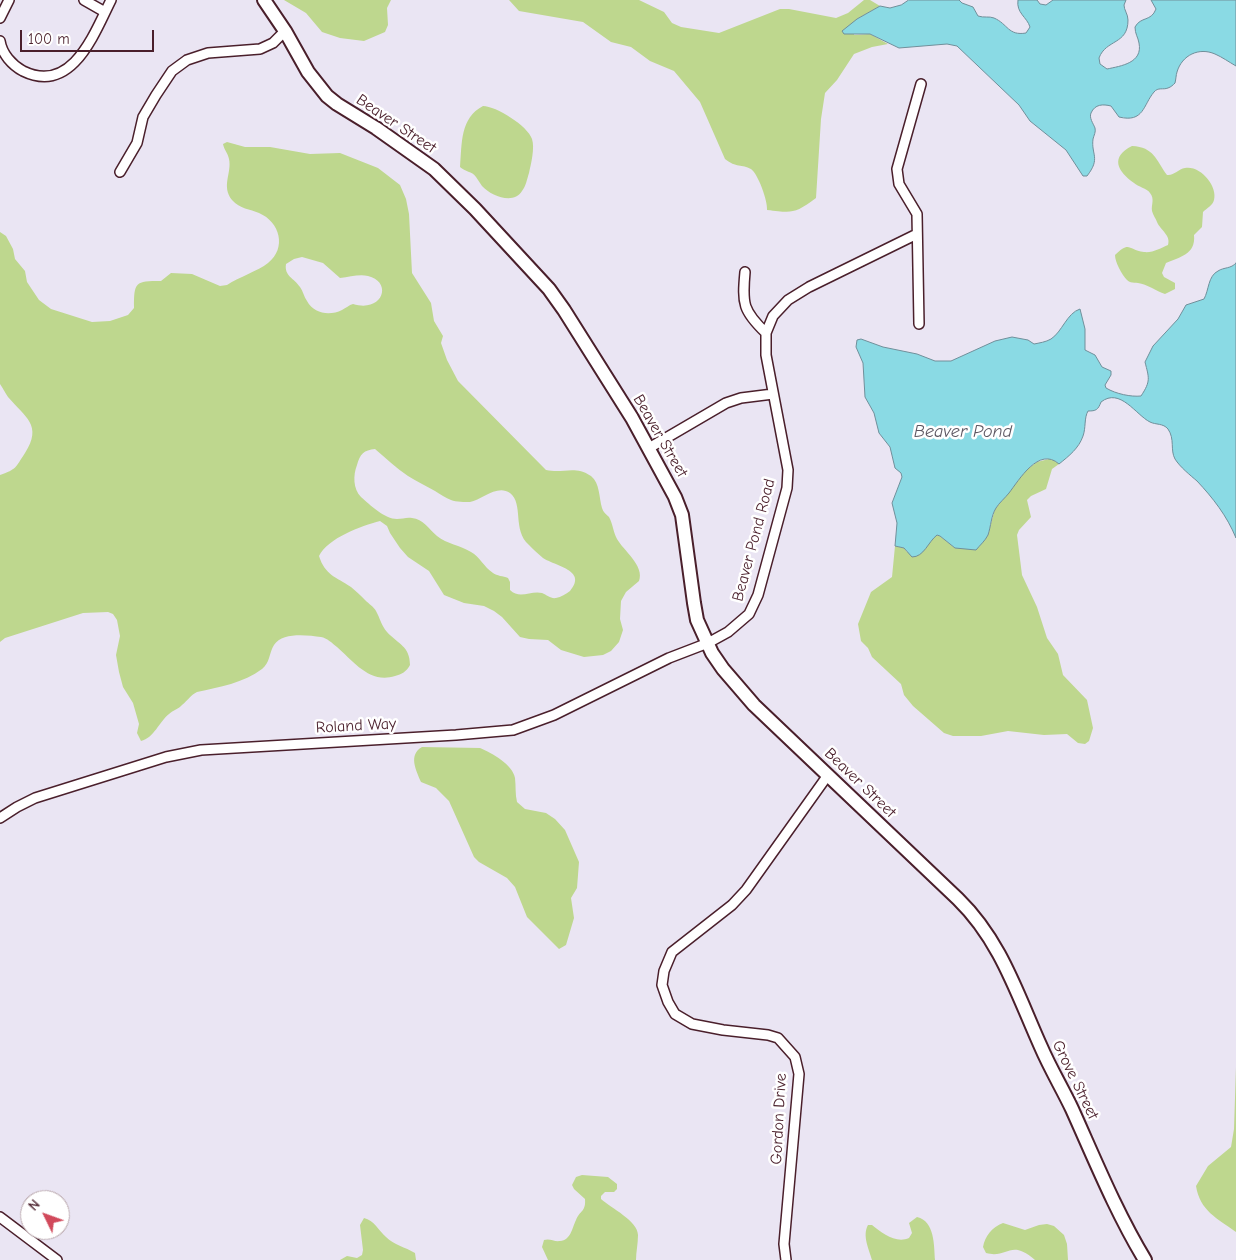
<!DOCTYPE html>
<style>
body{margin:0}
#map{position:relative;width:1236px;height:1260px;overflow:hidden;background:#eae5f3;font-family:"Comic Neue",sans-serif}
canvas{display:block}
.north{position:absolute;left:20px;top:1190px;width:50px;height:50px;box-sizing:border-box;background:#fff;border:1px solid #b7a5aa;border-radius:50%;rotate:312deg;font-size:14px;font-weight:700;line-height:20px;text-align:center;color:#4a1f2b}
.north::after{content:'';display:block;margin:auto;width:18px;height:22px;background:#d1495b;clip-path:polygon(50% 0,100% 100%,50% 72%,0 100%)}
.scale{position:absolute;left:20px;top:30px;width:134px;height:22px;box-sizing:border-box;border:2px solid #4a1f2b;border-top:0;padding-left:6px;font-size:15px;line-height:18px;white-space:nowrap;color:#4a1f2b;-webkit-text-stroke:4px #fff;paint-order:stroke}
</style>
<div id="map">
<canvas width="1236" height="1260"></canvas>
<div class="north">N</div>
<div class="scale">100 m</div>
</div>
<script>
const g = document.querySelector('canvas').getContext('2d');
g.lineJoin = 'round';
function fill(path, color) {
  g.fillStyle = color;
  g.fill(path, 'evenodd');
}
function trace(path, color, width, dash) {
  g.strokeStyle = color;
  g.lineWidth = width;
  g.lineCap = dash ? 'butt' : 'round';
  g.setLineDash(dash || []);
  g.stroke(path);
}
function label(font, color, halo, rows, align = 'center') {
  g.font = font + ' "Comic Neue",sans-serif';
  g.lineWidth = 5;
  g.setLineDash([]);
  g.textBaseline = 'middle';
  g.strokeStyle = halo;
  g.fillStyle = color;
  for (const [text, x, y, turn = 0] of rows) {
    g.save();
    g.translate(x, y);
    g.rotate((+turn || 0) * Math.PI / 180);
    g.textAlign = isNaN(turn) ? turn : align;
    if (halo) g.strokeText(text, 0, 0);
    g.fillText(text, 0, 0);
    g.restore();
  }
}
const green = new Path2D(`
 M284,0h107l-4,8 1,17 -3,7 -21,9 -24,-3 -18,-6 -16,-19z
 M509,0h130l25,12 8,11 9,4 38,6 61,-24h9l47,9 12,-5 16,-13h6l10,6 -23,13 -3,16 16,-1 18,10 -16,3 -18,7 -17,26 -12,13 -4,26 -5,79c-22,16 -23,15 -49,12 1,-9 -9,-36 -16,-41 -9,-5 -15,-1 -26,-10l-25,-57 -26,-31 -24,-10 -19,-14 -20,-5 -28,-20 -64,-11z
 M483,106c13,0 45,20 49,33 3,9 -1,25 -3,34 -2,6 -3,13 -7,18 -8,14 -31,5 -40,-5 -2,-3 -4,-6 -6,-9 -4,-6 -11,-5 -16,-10 2,-24 0,-49 23,-61z
 M227,142l18,5h25l40,7 30,-1 38,15 22,17 6,14 3,15 3,59 19,30 3,18 9,15 -2,7 6,17 11,21 88,89c18,4 28,-5 45,6 9,7 8,22 11,32 1,4 4,6 7,9 4,7 4,15 8,22 6,11 28,27 22,42l-13,11 -5,9 -1,18 3,11 -4,12 -8,9 -8,4 -19,2 -23,-7 -13,-10 -19,-1 -9,-2 -18,-20 -8,-6 -10,-5 -20,-3 -20,-8 -15,-24 -21,-14 -8,-9 -10,-15 -3,-7 -7,-5c-19,5 -52,17 -61,35 6,19 17,21 32,31 5,4 10,9 14,13 4,4 9,7 11,11 4,7 5,14 11,21 11,12 23,14 23,33 -4,7 -8,9 -15,11 -25,8 -41,-14 -58,-29 -5,-4 -10,-9 -16,-10 -14,-2 -39,-5 -47,8 -5,8 -4,18 -12,24 -18,14 -43,18 -65,23 -6,3 -9,8 -15,13 -3,4 -9,5 -13,9 -10,8 -15,24 -28,27l-4,-8 2,-9 -6,-21 -10,-16 -4,-15 -3,-17 4,-19 -3,-16 -4,-6 -5,-2 -25,1 -78,25 -5,4v-167c17,-6 15,-7 25,-22 18,-28 0,-36 -17,-56 -3,-4 -5,-9 -8,-13v-152l6,4 7,13 2,10 10,12 2,11 12,18 12,9 41,13 18,-1 18,-6 6,-7c0,-26 1,-27 27,-27l10,-8 21,1 28,12 7,-1c12,-8 31,-14 41,-22 19,-15 12,-41 -9,-50 -9,-4 -19,-4 -27,-13 -11,-14 0,-27 -3,-41 -1,-6 -5,-9 -6,-15zM302,257l21,6 17,15c10,-1 19,-4 28,-2 25,6 15,37 -15,28 -4,1 -7,4 -11,6 -12,6 -28,4 -35,-9 -3,-4 -4,-10 -7,-14 -6,-9 -16,-11 -14,-23l8,-5zM375,449c11,9 21,19 33,27 8,5 18,10 27,15 5,3 11,7 16,9 5,2 14,2 19,2 12,-2 27,-18 40,-9 14,11 2,37 19,52 4,4 9,9 14,13 12,8 45,12 27,33 -4,3 -9,6 -14,7 -5,1 -9,-3 -14,-5 -11,-3 -22,7 -32,-3v-8l-2,-4c-5,-2 -11,-2 -15,-5 -9,-6 -13,-16 -22,-21 -11,-7 -24,-8 -34,-16 -8,-7 -14,-17 -25,-18 -5,-1 -10,1 -15,1 -12,0 -27,-14 -36,-22 -8,-8 -8,-22 -4,-32 3,-11 7,-15 18,-16z
 M1132,146c22,1 24,14 35,29 7,1 11,-6 18,-7 15,-3 33,18 29,32 -1,5 -7,8 -11,12l-1,15 -8,8c2,20 -15,22 -28,28l-4,10 2,4 11,6v6l-10,5c-9,-3 -18,-10 -27,-11 -4,-1 -7,1 -11,-3 -5,-5 -12,-18 -12,-25 15,-15 13,-5 29,-3 9,1 17,-4 24,-7 3,-10 -7,-14 -11,-23 -1,-3 -4,-7 -5,-11 -1,-6 3,-12 -2,-18 -3,-5 -12,-6 -16,-10 -17,-12 -24,-26 -2,-37z
 M1049,459l5,1 5,4 -7,5 -6,20 -15,7 -4,4 4,17 -12,13 -2,5 5,40 15,32 10,31 11,16 5,21 24,25 6,28 -4,13 -4,3 -7,-1 -11,-9 -23,1 -36,-4 -27,5h-28l-9,-3 -31,-27 -9,-11 -3,-11 -29,-27 -4,-9 -7,-7 -3,-17 13,-32 21,-15 3,-31 9,2 3,4 29,-17 4,1 15,12 33,-14 7,-25 31,-39 11,-8z
 M422,747l58,1c12,5 33,17 35,30 1,8 0,16 2,24l8,7 21,4 9,6 10,11 14,32 -2,26 -6,10 3,20 -8,27 -7,4 -32,-32 -12,-30 -8,-9 -28,-16 -5,-5 -25,-56 -13,-13 -15,-6c-5,-12 -13,-27 1,-35z
 M1236,1067v165c-19,-14 -36,-21 -40,-46l12,-20 23,-19 3,-18z
 M582,1175l26,2 9,7v5l-3,3h-9l-4,4v3c10,9 37,22 37,36 0,9 -2,17 -2,25h-88l-6,-13 2,-7c6,-2 10,2 16,1 11,-1 12,-13 16,-21 4,-10 10,-8 9,-21l-11,-10 -2,-4 4,-8z
 M917,1217c18,4 17,29 18,43h-63c-3,-11 -10,-24 -4,-35h4c10,8 24,19 37,13l3,-5 -3,-10z
 M364,1218c10,2 15,13 22,19 8,8 19,10 29,16l1,7h-76l7,-4 10,2 5,-3 1,-5 -3,-25z
 M1003,1223l22,7 14,-5 8,-1 7,2 10,9 3,9 1,16h-33c-25,-22 -27,-1 -49,-7l-3,-6c2,-11 9,-20 20,-24z`);
const water = new Path2D(`
 M909,0h50l3,3 11,4 5,9c6,2 11,0 16,2 14,6 14,18 32,15l4,-6c-3,-10 -14,-14 -12,-27h19l3,4 6,1 7,-5h73l-2,5c0,5 4,9 4,15 0,25 -22,19 -29,38l1,6 7,5c14,-3 36,-6 32,-26 -1,-6 -4,-9 -4,-16 6,-11 16,-5 21,-18l-5,-9h85v66c-7,-4 -14,-9 -21,-12 -16,-7 -33,1 -38,18 -1,3 -1,7 -2,11 -2,2 -4,4 -7,5 -5,2 -10,-1 -14,4 -11,13 -10,31 -35,25l-8,-11c-8,-2 -16,-2 -20,7 -2,5 2,10 4,15 1,4 -1,7 -2,11 -2,16 8,19 -6,37h-4l-17,-26 -36,-29 -11,-16 -62,-59 -10,-2 -48,4 -29,-14h-26l-2,-3 15,-12 23,-13 10,2 11,-3z
 M1236,263v275c-9,-22 -23,-40 -39,-57 -7,-6 -17,-14 -22,-22 -5,-9 0,-20 -7,-30 -5,-6 -12,-4 -18,-7 -14,-7 -30,-35 -49,-20 -3,8 -5,9 -13,9 -4,7 -2,17 -5,25 -4,12 -14,20 -24,28 -20,-18 -40,16 -50,29 -4,5 -10,10 -13,15 -5,8 -5,18 -8,27 -3,6 -8,10 -12,15l-21,-2 -15,-12 -3,-1c-9,7 -13,22 -25,22l-8,-9 -9,-2 2,-23 -5,-20 10,-26 -1,-4 -6,-5 -5,-21 -11,-14 -5,-20 -9,-16 -2,-34 -7,-16 1,-7 4,-1 22,8 34,7 18,7h16l44,-20 17,-4 16,3 6,4c5,-1 12,-2 17,-5 11,-7 16,-26 29,-30l5,20v21l10,5 7,12 9,4v4l-6,10 1,3c10,6 25,9 35,8 10,-15 8,-18 4,-34l8,-16 25,-27 8,-14 18,-6c5,-9 4,-23 14,-28 6,-4 13,-2 18,-8z`);
const street = new Path2D(`
 M84,0l21,12
 M0,18l9,-18
 M0,41c2,13 12,24 23,30 49,24 71,-37 88,-71
 M120,172l17,-29 6,-26 13,-22 16,-24 15,-11 21,-7 52,-4 13,-6 12,-12
 M745,272c-3,32 -2,39 21,61
 M919,324l-2,-110 -18,-30 -2,-15 24,-85
 M649,448l77,-45 15,-5 32,-4
 M0,818l17,-11 18,-9 131,-41 35,-7 255,-15 57,-5 41,-15 115,-57 39,-15 20,-11 21,-18 9,-19 29,-107 1,-18 -22,-115v-22l7,-17 15,-16 21,-13 108,-53
 M0,1217l57,43
 M786,1260l-2,-16 15,-170 -4,-17 -17,-19 -10,-3 -45,-5 -31,-6 -17,-10 -7,-12 -6,-17 2,-14 8,-19 60,-47 14,-15 82,-115`);
const secondary = new Path2D(`
 M264,0l21,31 23,41 19,24 10,8 39,24 58,41 41,40 74,80 15,21 68,108 43,79 7,18 12,88 3,17 15,33 11,16 31,36 204,194c43,42 59,95 83,148 9,21 21,41 31,62 23,51 44,103 73,151`);
const streetNames = [
 ["Beaver Street",396,124,34],
 ["Beaver Street",660,436,60],
 ["Beaver Pond Road",754,540,-75],
 ["Roland Way",356,726,-3],
 ["Beaver Street",860,783,44],
 ["Grove Street",1075,1080,64],
 ["Gordon Drive",779,1119,-87]
];
const waterNames = [
 ["Beaver Pond",963,432]
];
fill(green, '#bed78e');
fill(water, '#8adae4');
trace(water, '#708f9a', 1);
trace(street, '#4a1f2b', 12);
trace(secondary, '#4a1f2b', 16);
trace(street, '#fff', 9);
trace(secondary, '#fff', 12);
label('16px', '#4a1f2b', '#fff', streetNames);
label('italic 18px', '#5d5762', '#fff', waterNames);
</script>
